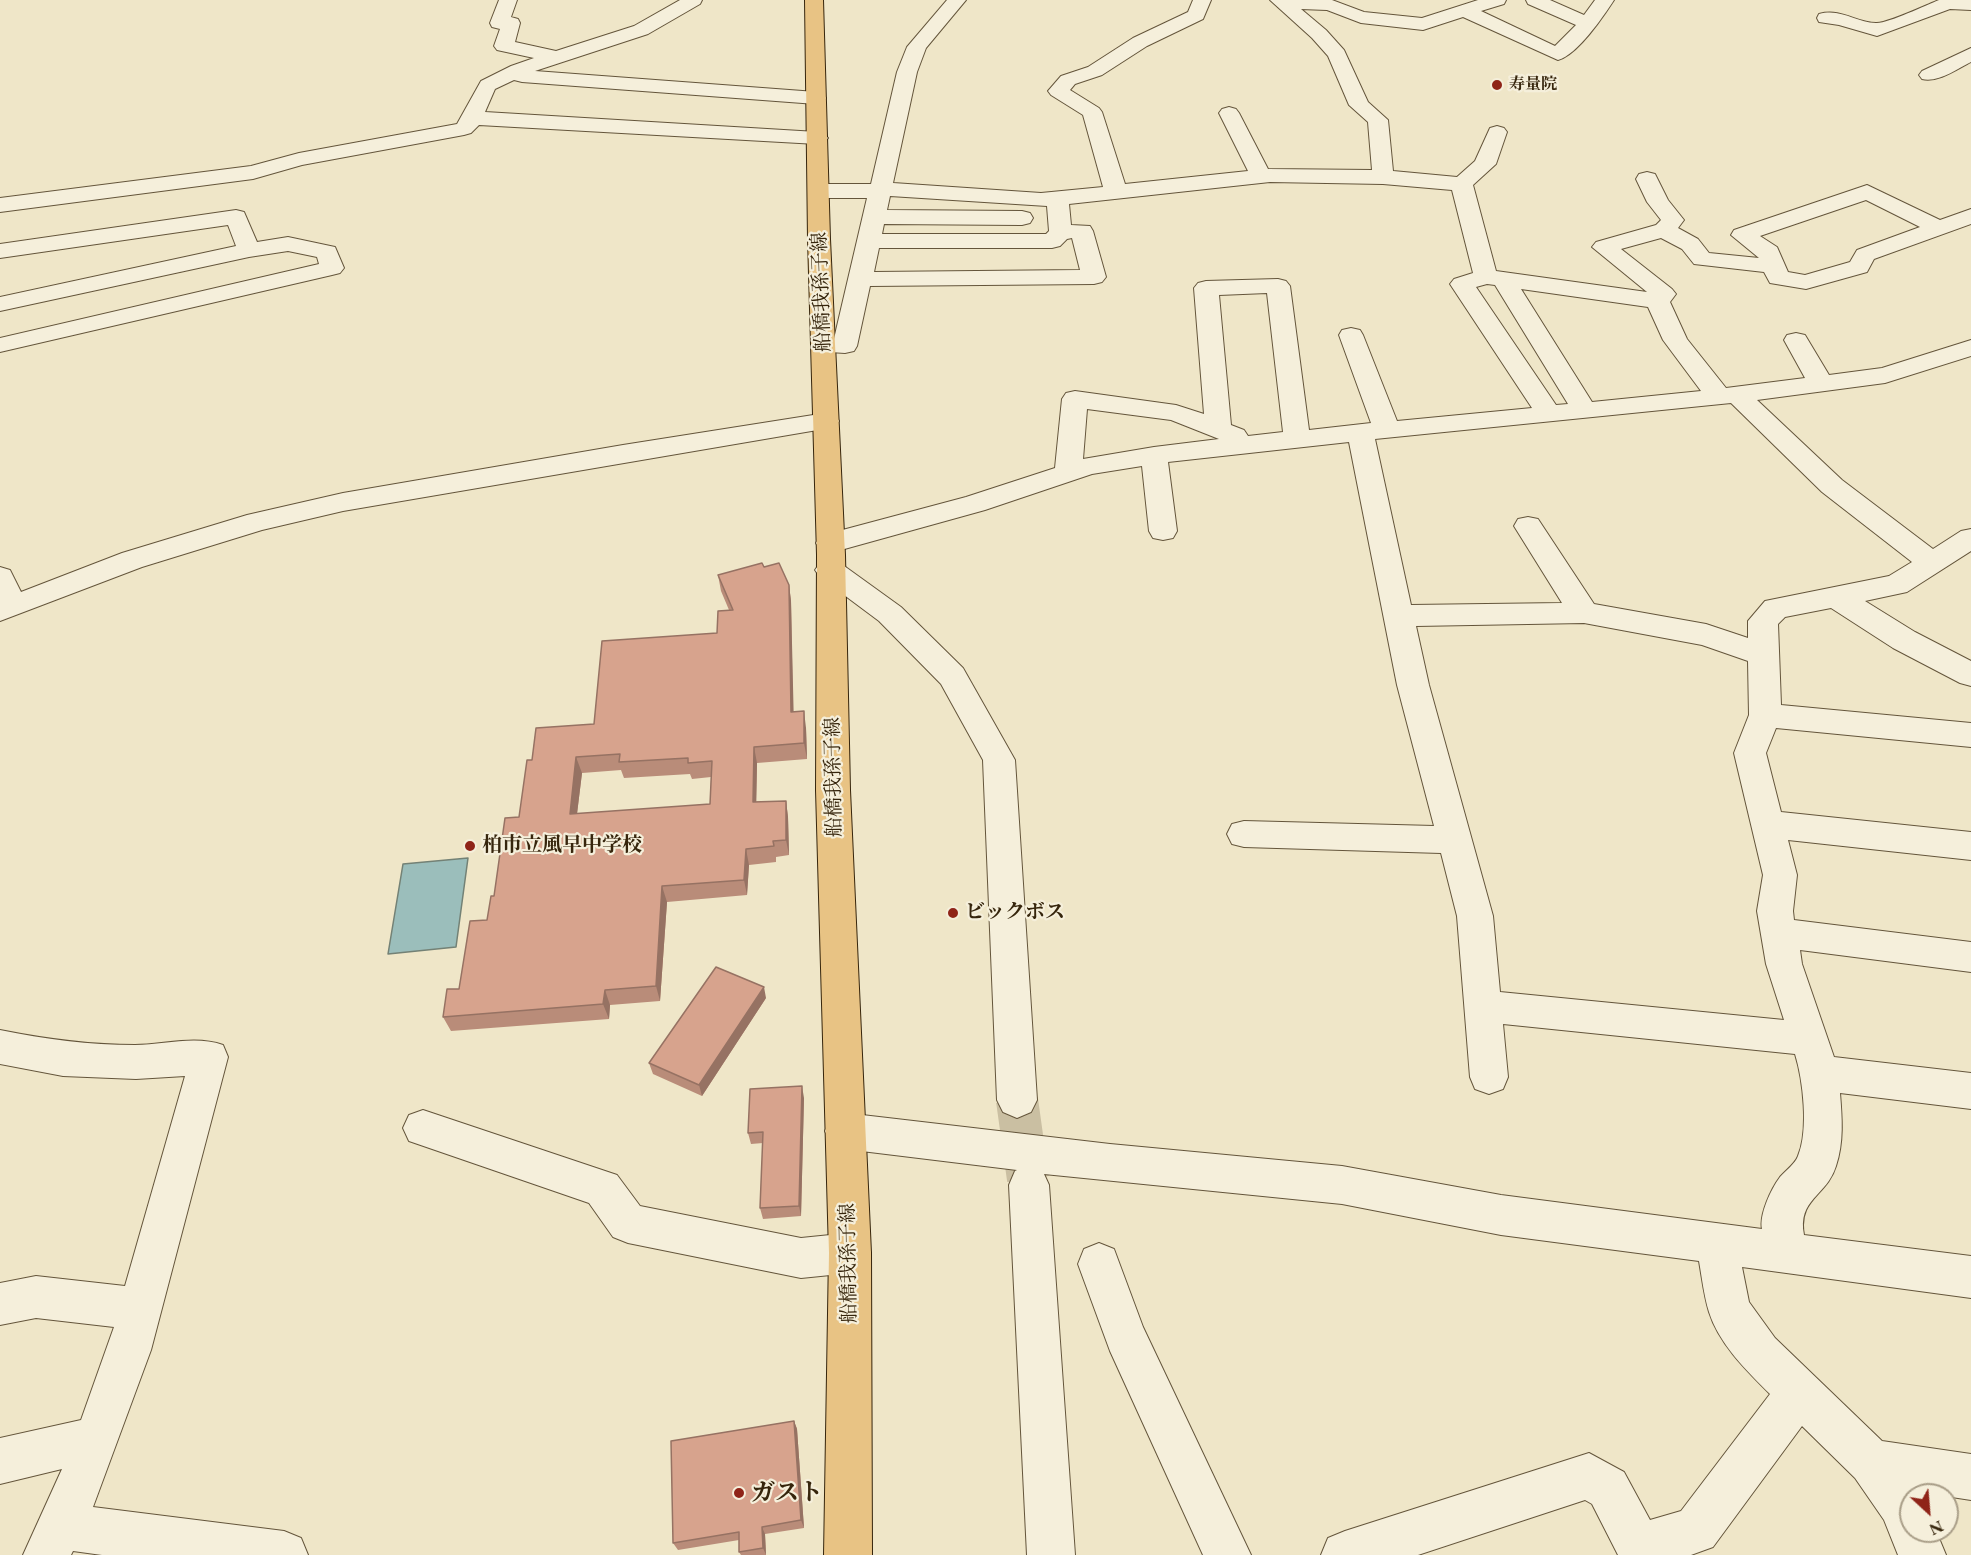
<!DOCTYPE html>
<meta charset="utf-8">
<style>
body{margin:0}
#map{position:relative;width:1971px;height:1555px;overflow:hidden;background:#efe6c8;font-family:"EB Garamond",serif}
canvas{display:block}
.north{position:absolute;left:1899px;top:1483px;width:60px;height:60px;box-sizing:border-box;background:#f5efdb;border:2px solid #a99e88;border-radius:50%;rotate:154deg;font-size:16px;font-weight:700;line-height:24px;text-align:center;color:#36250c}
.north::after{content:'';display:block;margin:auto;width:21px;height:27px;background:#8f2418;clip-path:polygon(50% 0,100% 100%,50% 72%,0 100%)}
</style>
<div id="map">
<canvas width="1971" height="1555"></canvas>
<div class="north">N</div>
</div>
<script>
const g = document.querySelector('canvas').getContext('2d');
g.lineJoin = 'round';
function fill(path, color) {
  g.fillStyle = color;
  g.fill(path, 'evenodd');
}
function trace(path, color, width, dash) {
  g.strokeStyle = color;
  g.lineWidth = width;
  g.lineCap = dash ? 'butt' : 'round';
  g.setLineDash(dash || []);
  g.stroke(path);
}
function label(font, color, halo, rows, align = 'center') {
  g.font = font + ' "EB Garamond","Noto Serif JP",serif';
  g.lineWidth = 4.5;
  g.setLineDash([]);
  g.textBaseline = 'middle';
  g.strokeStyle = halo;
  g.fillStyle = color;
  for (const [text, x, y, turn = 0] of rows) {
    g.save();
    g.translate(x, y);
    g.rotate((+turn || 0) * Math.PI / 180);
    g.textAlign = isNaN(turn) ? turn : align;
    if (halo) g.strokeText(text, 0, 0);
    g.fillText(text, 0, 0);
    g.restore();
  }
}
const water = new Path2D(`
 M468,858l-12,89 -68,7 15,-90z`);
const minorTunnel = new Path2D(`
 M1017,1100l11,79`);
const minor = new Path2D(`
 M499,0h18l-6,17 7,2 2,4 -5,19 41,9 78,-25 46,-26h22l-2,4 -52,30 -113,37 281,21 7,2 3,4 -3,4 -7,2 -294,-22 -8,-2 -19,9 -10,23 332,20 7,2 4,4 -4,4 -7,2 -338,-19 -8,8 -7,2 -162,30 -49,14 -253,33v-14l251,-32 48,-13 158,-29 24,-43 30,-15 23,-8 -37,-8 -3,-4 6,-17 -8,-2 -2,-4z
 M947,0h19l-40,48 -9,24 -24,111 148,10 62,-6 -20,-72 -32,-20 -3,-4 13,-15 27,-9 45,-29 55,-26 5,-12h18l-8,19 -56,27 -45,29 -27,9 -5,6 29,18 3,4 23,72 123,-13 -29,-58 3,-4 7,-2 7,2 3,4 29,56 104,1 -4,-48 -19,-17 -21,-49 -16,-18 -42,-38h62l32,12 58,6 56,-18h28l-2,4 -23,7 74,35 21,-21 -48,-21 -2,-4h24l34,15 11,-15h19c-11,17 -37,55 -56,60l-95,-43 -40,13 -62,-7 -34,-13 -26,-1 25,21 18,20 24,52 20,18 5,51 64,6 18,-16 15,-33 7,-2 7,2 3,4 -11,32 -23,21 23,86 151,21 -55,-45 4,-5 60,-17 5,-5 -14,-18 -11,-23 3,-5 8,-2 8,2 13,26 16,20 -6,8 20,11 11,14 50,5 -28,-23 3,-5 133,-45 73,35 31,-11v15l-97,35 -7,13 -61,17 -36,-6 -6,-11 -70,-8 -12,-15 -21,-11 -40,11 51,40 4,5 -6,8 17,37 39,49 79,-10 -21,-38 3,-5 9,-2 9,2 24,40 53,-7 89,-28v16l-86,27 -128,17 85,80 91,69 28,-18 10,-2v22l-64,41 -42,9 50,31 56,29v25l-11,-3 -67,-35 -62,-40 -46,9 -7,7 3,81 190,18v24l-195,-19 -10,25 15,59 190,20v28l-183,-20 9,35 -4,36 1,9 177,22v30l-171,-22 2,14 32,93 137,16v36l-131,-16c2,25 4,49 -4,73 -9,30 -39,33 -32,69l167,21v42l-229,-31 7,35 26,36 107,103 89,13v46l-52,-8 2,3h-10v36h25l10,24h-48l-14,-35 -29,-42 -53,-52 -89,121 -22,8h-73l-26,-51 -7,-4 -167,55h-97l7,-17 17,-7 244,-78 35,19 26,48 31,-9 89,-117c-23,-23 -51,-50 -61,-82 -5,-16 -7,-34 -10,-51l-198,-26 -159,-31 -298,-30 5,11 26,370h-48l-18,-370 6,-14 2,-1 -172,-21 -14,-5 -6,-13 6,-13 14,-5 265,31 232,22 159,29 261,34c-3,-14 9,-40 18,-52 6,-7 15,-13 18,-21 11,-26 5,-76 -3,-102l-292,-30 5,53 -5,12 -14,5 -14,-5 -5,-12 -13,-161 -16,-63 -197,-6 -12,-3 -5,-10 5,-10 12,-3 190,5 -37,-141 -48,-243 -181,20 9,69 -4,7 -10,2 -10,-2 -4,-7 -7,-65 -50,8 -107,36 -155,43 -10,-3 -4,-7 4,-7 146,-39 89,-29 7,-69 4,-6 9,-2 101,14 28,9 -10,-126 4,-5 8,-2 72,-2 8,2 4,5 19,144 62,-7 -32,-88 3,-5 9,-2 9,2 3,5 34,86 135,-13 -82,-124 4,-5 19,-6 -21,-83 -69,-6 -113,-2 -201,22 2,21 19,1 3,5 13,46 -4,5 -8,2 -224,2 -13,60 -3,5 -9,2 -31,-2 -3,-5 3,-5 20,-2 33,-141h-48l-8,-2 -3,-5 3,-5 8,-2h52l26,-112 10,-25zM890,196l157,10 2,25 -3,3h-164l2,-10 138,1 8,-2 3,-5 -3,-5 -8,-2 -135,-1zM1866,200l54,27 -63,23 -7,12 -45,13 -17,-3 -11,-25 -17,-11zM1072,238l8,32 -206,2 5,-24h173l8,-2 7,-7zM1487,284l8,1 73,119 -12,1 -80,-118zM1521,289l127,18 15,33 38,51 -109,11zM1267,293l16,139 -35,4 -4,-6 -13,-5 -12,-130zM1731,403l91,89 90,70 -23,14 -124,25 -17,20v17l-42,-14 -112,-20 -56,-85 -10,-2 -10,2 -4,7 48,77 -151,2 -36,-166zM1087,409l84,11 48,19 -65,8 -71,12zM1584,623l118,22 46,16 1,54 -15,38 29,122 -6,36 9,53 18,56 -284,-28 -7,-76 -64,-231 -13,-59z
 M1939,0h32v10l-21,-1 -73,27 -38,-11 -20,-3 -2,-4 2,-4c23,-6 37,9 57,9 11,1 50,-18 63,-23z
 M1971,48v14c-14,7 -33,21 -49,17l-3,-4 3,-4z
 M236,210l8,2 13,30 31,-5 47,10 9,21 -4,5 -8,2 -332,77v-14l319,-74 -2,-7 -29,-6 -39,6 -249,54v-14l236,-51 -8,-21 -228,33v-14z
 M826,413l9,2 4,6 -4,6 -492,84 -81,19 -120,37 -142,54v-54l10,3 11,22 101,-39 125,-38 96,-22 280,-48z
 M830,560l10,3 61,44 62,61 52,92 22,340 -6,12 -14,6 -14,-6 -6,-12 -14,-340 -42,-76 -62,-63 -59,-44 -5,-7 5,-7z
 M0,1030c45,9 89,15 135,15 28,0 60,-10 88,0l5,12 -77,293 -58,157 191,24 17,7 7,17h-206l-29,-4 -2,4h-48l39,-86 -62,15v-46l81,-18 33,-93 -78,-9 -36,7v-42l36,-7 89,10 60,-210 -49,3 -73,-3 -63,-12z
 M423,1110l194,65 23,31 161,32 49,-5 15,6 6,14 -6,14 -15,6 -49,5 -173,-35 -15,-6 -24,-34 -180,-62 -6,-13 6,-13z
 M1099,1243l15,6 29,78 108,228h-48l-93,-204 -32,-87 6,-15z`);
const major = new Path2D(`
 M805,0h18l7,239 15,316 5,235 21,463 1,302h-48l5,-302 -13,-463 1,-235 -9,-316z`);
const wall = new Path2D(`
 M764,567l25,18 2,16 2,111 13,16 1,31 -50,4 -1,39 30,-1 2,16 1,38 -13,2v5l-27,3 -2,30 -80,7 -7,99 -50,4 -1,14 -158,12 -8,-14 16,-28 28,-69 7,-24 25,-79 13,-57 62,-36 123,-91 12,-23 -8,-19 -3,-16zM621,770l3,8 66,-4 2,5 19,-2 -1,27 -133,10 5,-41z
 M766,998l-64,98 -49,-22 -4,-11z
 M804,1098l-3,118 -38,3 -3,-11 3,-65 -12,1 -3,-11z
 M794,1421l3,8 7,99 -39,6 1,21h-25l-2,-3v-12l-61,10 -5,-7z`);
const shadedWall = new Path2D(`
 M789,585l2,16 3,127 -3,-16z
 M804,711l2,17 1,31 -3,-16z
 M754,747l3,16 -1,55 -3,-16z
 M576,757l6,16 -7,57 -5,-16z
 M786,801l2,16 1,38 -3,-15z
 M746,849l3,16 -2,30 -3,-15z
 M662,886l5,16 -7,99 -4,-15z
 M764,987l2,11 -64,98 -3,-11z
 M605,990l5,15 -1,14 -6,-15z
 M802,1086l2,12 -3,118 -2,-10z
 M794,1421l3,8 7,99 -3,-8z
 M762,1527l3,7 1,21 -3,-7z`);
const building = new Path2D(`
 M762,563l2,4 15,-4 10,22 2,127 13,-1v32l-50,4 -1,55 33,-1v39l-13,1 1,5 -28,3 -2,31 -82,6 -6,100 -51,4 -2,14 -160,13 4,-28h12l11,-68 17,-1 4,-24h3l11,-78 14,-1 8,-57h5l4,-32 58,-4 8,-83 115,-8 1,-22 15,-1 -15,-35zM620,754l-1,8 69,-4v5l24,-2 -2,43 -140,10 6,-57z
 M716,967l48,20 -65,98 -50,-22z
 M802,1086l-3,120 -39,2 3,-76 -15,1 2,-44z
 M794,1421l7,99 -39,7 1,21 -24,4v-20l-66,11 -2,-102z`);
const markers = [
 [1497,85,6,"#8f2418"],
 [470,846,6,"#8f2418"],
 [953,913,6,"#8f2418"],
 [739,1493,6,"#8f2418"]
];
const farPoinames = [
 ["寿量院",1509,85]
];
const streetNames = [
 ["船橋我孫子線",822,292,-92],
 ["船橋我孫子線",834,777,-91],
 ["船橋我孫子線",849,1263,-91]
];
const poiNames = [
 ["柏市立風早中学校",482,846],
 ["ビックボス",965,913]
];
const nearPoinames = [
 ["ガスト",751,1493]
];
fill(water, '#9bbebb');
trace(water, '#738175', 1.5);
trace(minorTunnel, '#cabfa2', 42, [42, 21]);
trace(minor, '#64553b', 2);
trace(major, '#36250c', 2);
fill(minor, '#f5efdb');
fill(major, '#e8c384');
fill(wall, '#b98c79');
fill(shadedWall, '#967263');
fill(building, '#d7a38d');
trace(building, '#967263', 1.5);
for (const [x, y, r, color] of markers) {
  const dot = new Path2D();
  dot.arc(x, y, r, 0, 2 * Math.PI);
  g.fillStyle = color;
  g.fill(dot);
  trace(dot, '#f5efdb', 2);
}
label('bold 16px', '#36250c', '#f5efdb', farPoinames, 'left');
label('20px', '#36250c', '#f5efdb', streetNames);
label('bold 20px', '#36250c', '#f5efdb', poiNames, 'left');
label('bold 24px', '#36250c', '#f5efdb', nearPoinames, 'left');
</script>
